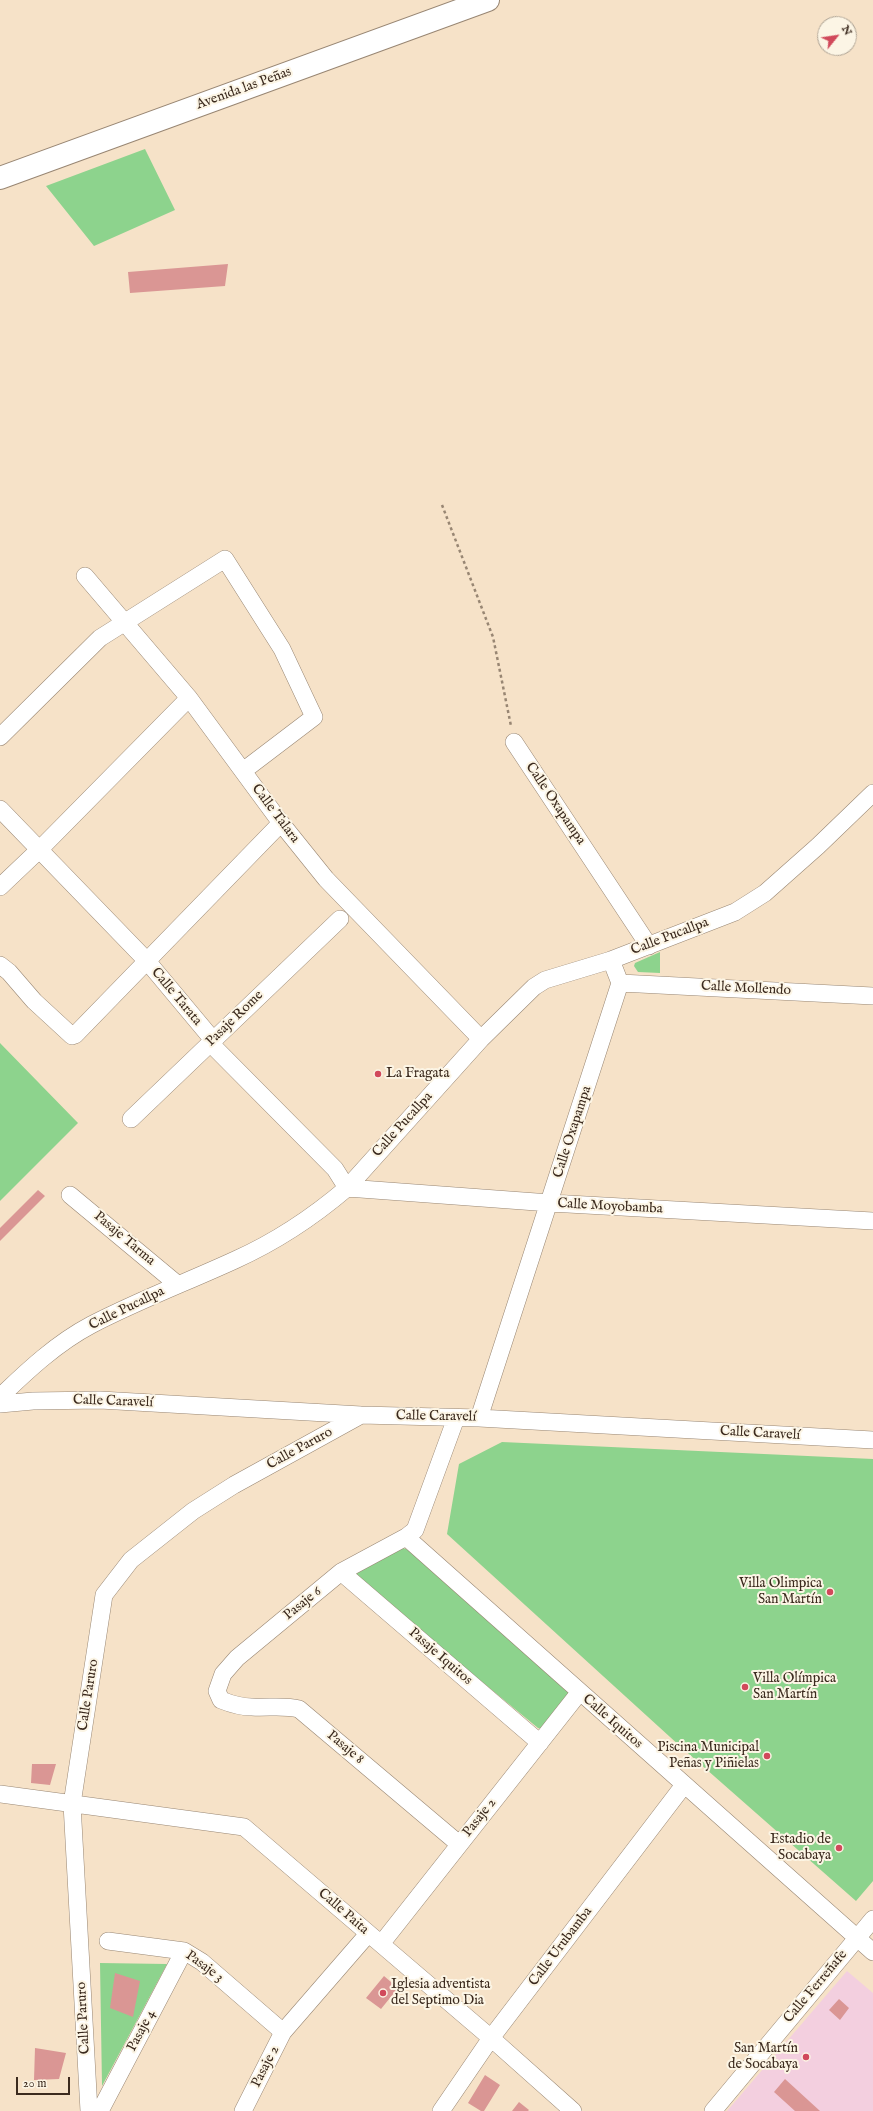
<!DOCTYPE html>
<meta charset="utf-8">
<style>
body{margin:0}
#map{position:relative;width:873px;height:2111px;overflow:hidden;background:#f6e2c8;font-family:"IM FELL English",serif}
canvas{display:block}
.north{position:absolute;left:817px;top:16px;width:40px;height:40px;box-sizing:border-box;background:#fcf5e5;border:1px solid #afa495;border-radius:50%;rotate:60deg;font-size:11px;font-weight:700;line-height:16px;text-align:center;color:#3b2a1e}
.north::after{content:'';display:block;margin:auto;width:14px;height:18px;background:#d1495b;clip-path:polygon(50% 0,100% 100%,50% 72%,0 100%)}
.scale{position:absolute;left:16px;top:2077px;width:54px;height:18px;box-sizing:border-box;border:2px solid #3b2a1e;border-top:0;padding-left:5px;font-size:12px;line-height:14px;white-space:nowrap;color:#3b2a1e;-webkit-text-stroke:3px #fcf5e5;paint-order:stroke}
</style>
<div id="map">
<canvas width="873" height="2111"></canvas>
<div class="north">N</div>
<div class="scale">20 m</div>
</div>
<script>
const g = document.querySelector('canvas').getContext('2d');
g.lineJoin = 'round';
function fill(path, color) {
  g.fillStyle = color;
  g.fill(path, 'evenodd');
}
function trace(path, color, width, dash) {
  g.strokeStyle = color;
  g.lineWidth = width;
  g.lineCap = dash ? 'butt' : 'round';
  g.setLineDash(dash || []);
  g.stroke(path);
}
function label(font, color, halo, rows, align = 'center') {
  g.font = font + ' "IM FELL English",serif';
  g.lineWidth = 4;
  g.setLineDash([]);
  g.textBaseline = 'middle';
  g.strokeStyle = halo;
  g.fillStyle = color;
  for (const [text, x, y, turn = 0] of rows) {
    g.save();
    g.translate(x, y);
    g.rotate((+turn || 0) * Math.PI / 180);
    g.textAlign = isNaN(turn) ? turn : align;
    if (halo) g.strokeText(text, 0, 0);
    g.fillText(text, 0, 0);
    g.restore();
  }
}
const built = new Path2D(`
 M847,1971l26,22v118h-146z`);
const green = new Path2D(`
 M145,149l30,61 -81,36 -48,-60z
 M660,952v21l-22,-1 -4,-6 1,-3z
 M0,1043l78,80 -78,78z
 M502,1442l371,17v422l-17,20 -175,-154 -234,-213 12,-70z
 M403,1548l8,3 157,140 1,5 -26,33 -5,-1 -187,-154z
 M100,1963l67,1 -65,122z`);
const building = new Path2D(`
 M228,264l-3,22 -95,7 -2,-21z
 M38,1190l7,6 -45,45v-13z
 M32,1764h24l-6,21 -19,-2z
 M115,1973l25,8 -7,36 -23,-9z
 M384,1976l14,12 -17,21 -15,-11z
 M839,1999l10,9 -9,12 -11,-10z
 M35,2048l31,5 -7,26 -25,1z
 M485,2075l15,10 -16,26h-3l-13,-8z
 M785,2079l35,32h-25l-21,-19z
 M519,2102l10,8 -1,1h-16z`);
const path = new Path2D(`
 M442,505l51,132 18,89`);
const street = new Path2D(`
 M85,576l104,122 92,125 45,56 155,160
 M0,737l100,-99 125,-79 57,90 32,68 -71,54
 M514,742l135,204
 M0,809l147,152 66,79 2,8 120,121 12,19
 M0,887l40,-38 149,-151
 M0,965l9,7 25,29 38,35 3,-1 206,-212
 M620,983l253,13
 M131,1119l209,-200
 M347,1188l203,15 323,18
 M70,1195l107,89
 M0,1397c28,-27 57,-54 91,-72 46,-24 96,-43 144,-65 40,-18 78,-43 112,-72l134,-149 53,-52 11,-7 66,-20 124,-48 30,-19 53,-47 55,-53
 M0,1404l33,-3 67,-1 261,15 118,3 394,22
 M456,1418l-41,112 -9,7 -65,35 -104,86 -14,16 -6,17 4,9c10,4 20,7 31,7 16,1 32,-2 47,2l160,135
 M479,1418l141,-435 -9,-23
 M406,1537l467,415
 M341,1572l199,171
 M0,1794l244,33 247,211 82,73
 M108,1941l76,10 18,11 81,70
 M381,1944l198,-251
 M89,2111l-17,-307 32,-209 27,-35 62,-49 41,-26 127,-70
 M100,2111l84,-160
 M243,2111l40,-79 85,-98
 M441,2111l50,-73 193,-253
 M713,2111l160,-192`);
const secondary = new Path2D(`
 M0,178l488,-178`);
const markers = [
 [378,1074,4,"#d1495b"],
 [830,1592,4,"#d1495b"],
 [745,1687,4,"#d1495b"],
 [767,1756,4,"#d1495b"],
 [839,1848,4,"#d1495b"],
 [383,1993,4,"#d1495b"],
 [806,2057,4,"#d1495b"]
];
const streetNames = [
 ["Avenida las Peñas",244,89,-20],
 ["Calle Oxapampa",555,804,56],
 ["Calle Talara",275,814,53],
 ["Calle Pucallpa",670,937,-21],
 ["Calle Mollendo",746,989,3],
 ["Calle Tarata",176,997,50],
 ["Pasaje Rome",235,1019,-44],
 ["Calle Pucallpa",403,1125,-48],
 ["Calle Oxapampa",573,1132,-72],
 ["Calle Moyobamba",610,1207,3],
 ["Pasaje Tarma",124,1239,40],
 ["Calle Pucallpa",127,1309,-26],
 ["Calle Caravelí",113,1402,2],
 ["Calle Caravelí",436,1417,1],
 ["Calle Caravelí",760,1434,3],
 ["Calle Paruro",300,1449,-29],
 ["Pasaje 6",303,1604,-39],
 ["Pasaje Iquitos",440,1657,41],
 ["Calle Paruro",89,1695,-81],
 ["Calle Iquitos",612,1722,41],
 ["Pasaje 8",345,1748,40],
 ["Pasaje 2",480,1818,-52],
 ["Calle Paita",343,1912,41],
 ["Calle Urubamba",561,1947,-53],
 ["Pasaje 3",204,1967,36],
 ["Calle Ferreñafe",816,1987,-50],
 ["Calle Paruro",84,2018,-93],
 ["Pasaje 4",142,2031,-62],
 ["Pasaje 2",266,2067,-63]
];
const poiNames = [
 ["La Fragata",386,1074,"left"],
 ["Villa Olimpica",822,1584],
 ["San Martín",822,1600],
 ["Villa Olímpica",753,1679,"left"],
 ["San Martín",753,1695,"left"],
 ["Piscina Municipal",759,1748],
 ["Peñas y Piñielas",759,1764],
 ["Estadio de",831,1840],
 ["Socabaya",831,1856],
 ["Iglesia adventista",391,1985,"left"],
 ["del Septimo Dia",391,2001,"left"],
 ["San Martín",798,2049],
 ["de Socabaya",798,2065]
];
fill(built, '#f3cfdf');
fill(green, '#8dd38d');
fill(building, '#da9694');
trace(street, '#988673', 18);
trace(secondary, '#988673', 24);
trace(path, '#988673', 2.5, [3, 3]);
trace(street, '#fff', 17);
trace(secondary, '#fff', 22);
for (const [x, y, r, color] of markers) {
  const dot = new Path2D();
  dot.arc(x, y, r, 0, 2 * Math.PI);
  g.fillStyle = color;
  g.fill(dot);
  trace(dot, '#fcf5e5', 1.5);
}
label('14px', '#3b2a1e', '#fcf5e5', streetNames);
label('14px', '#3b2a1e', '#fcf5e5', poiNames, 'right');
</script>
